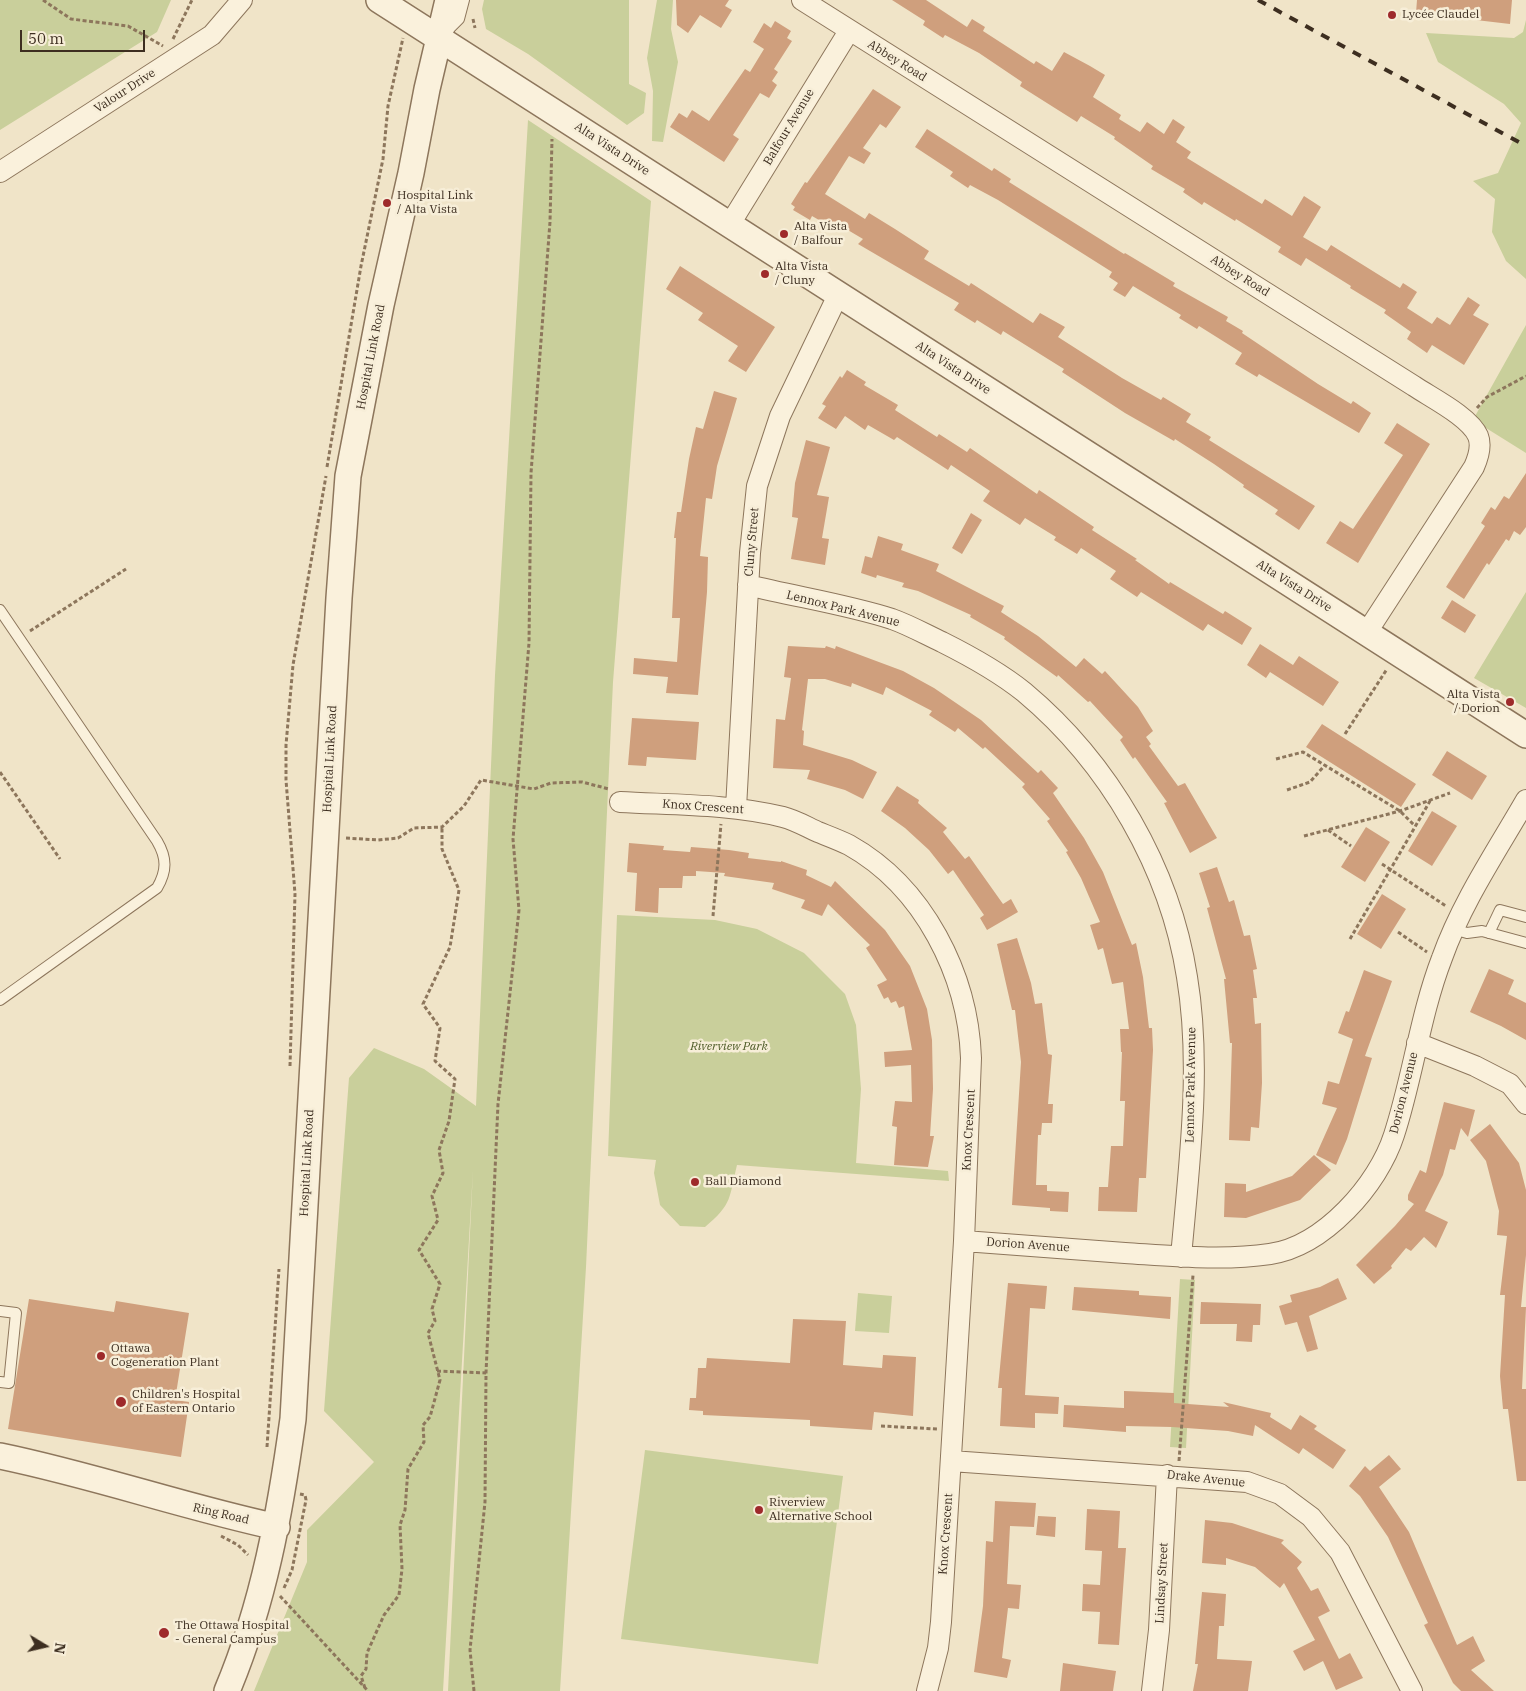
<!DOCTYPE html>
<meta charset="utf-8">
<style>
body{margin:0}
#map{position:relative;width:1526px;height:1691px;overflow:hidden;background:#f0e4c8;font-family:"IBM Plex Serif",serif}
canvas{display:block}
.north{position:absolute;left:20px;top:1621px;width:50px;height:50px;-webkit-text-stroke:4px #f7eed8;paint-order:stroke;rotate:99deg;font-size:14px;font-weight:700;line-height:20px;text-align:center;color:#3d2e20}
.north::after{content:'';display:block;margin:auto;width:18px;height:22px;background:#3d2e20;clip-path:polygon(50% 0,100% 100%,50% 72%,0 100%)}
.scale{position:absolute;left:20px;top:30px;width:125px;height:22px;box-sizing:border-box;border:2px solid #3d2e20;border-top:0;padding-left:6px;font-size:15px;line-height:18px;white-space:nowrap;color:#3d2e20;-webkit-text-stroke:4px #f7eed8;paint-order:stroke}
</style>
<div id="map">
<canvas width="1526" height="1691"></canvas>
<div class="north">N</div>
<div class="scale">50 m</div>
</div>
<script>
const g = document.querySelector('canvas').getContext('2d');
g.lineJoin = 'round';
function fill(path, color) {
  g.fillStyle = color;
  g.fill(path, 'evenodd');
}
function trace(path, color, width, dash) {
  g.strokeStyle = color;
  g.lineWidth = width;
  g.lineCap = dash ? 'butt' : 'round';
  g.setLineDash(dash || []);
  g.stroke(path);
}
function label(font, color, halo, rows, align = 'center') {
  g.font = font + ' "IBM Plex Serif",serif';
  g.lineWidth = 5;
  g.setLineDash([]);
  g.textBaseline = 'middle';
  g.strokeStyle = halo;
  g.fillStyle = color;
  for (const [text, x, y, turn = 0] of rows) {
    g.save();
    g.translate(x, y);
    g.rotate((+turn || 0) * Math.PI / 180);
    g.textAlign = isNaN(turn) ? turn : align;
    if (halo) g.strokeText(text, 0, 0);
    g.fillText(text, 0, 0);
    g.restore();
  }
}
const green = new Path2D(`
 M0,0h171l-14,32 -157,98z
 M484,0h145v84l17,9 -2,20 -17,12 -99,-71 -42,-25 -4,-20z
 M657,0h16l-2,29 7,33 -15,80 -11,-1 1,-50 -6,-33z
 M1526,20v259l-20,-18 -14,-29 3,-33 -22,-18 25,-8 23,-50 -17,-19 -66,-42 -12,-29 88,5 9,-6z
 M528,120l123,81 -38,481 -27,585 -26,424h-112l25,-521 -30,521h-189l53,-129v-32l67,-68 -50,-51 25,-333 25,-30 50,21 52,37 19,-431z
 M1526,325v128l-40,-25 -12,-10z
 M1526,592v116l-52,-30z
 M617,915l98,5 42,9 47,24 41,41 11,31 5,64 -5,74 92,8 1,10 -212,-16c-8,32 -4,39 -32,62l-25,-1 -20,-21 -6,-32 2,-13 -48,-4z
 M1180,1279l15,1 -9,168 -16,-1z
 M858,1293l34,3 -3,37 -34,-2z
 M645,1450l198,26 -25,188 -197,-25z`);
const building = new Path2D(`
 M676,0h53l-4,6 7,4 -11,18 -21,-13 -12,18 -11,-8z
 M892,0h34l41,27 5,-8 13,8 -2,4 51,33 2,-3 16,10 12,-19 26,14 15,9 -12,22 28,18 -2,4 21,13 7,-10 17,12 9,-15 12,8 -9,15 15,10 -4,6 75,46 3,-5 27,17 12,-20 17,11 -18,30 24,14 4,-6 69,43 3,-5 14,9 -10,16 25,16 5,-7 13,8 18,-28 12,8 -7,10 16,9 -25,41 -32,-20 -5,8 -20,-14 4,-7 -27,-19 2,-3 -36,-22 1,-2 -45,-28 -5,8 -23,-14 3,-5 -45,-28 -1,2 -31,-19 -2,3 -19,-13 2,-3 -34,-20 2,-3 -39,-27 1,-2 -34,-21 -4,6 -57,-36 2,-4 -43,-29 -34,-18 -2,3 -20,-13 2,-4z
 M1417,0h95l-2,24 -94,-11z
 M775,21l16,10 -4,7 5,3 -18,28 4,3 -6,9 5,4 -8,13 -9,-5 -27,42 6,4 -15,23 -54,-35 9,-14 8,5 5,-8 17,11 36,-52 5,3 14,-23 -11,-7 11,-19 7,5z
 M873,89l28,18 -15,21 -6,-4 -17,24 8,5 -7,11 -15,-8 -24,38 40,25 4,-6 26,16 34,22 -5,8 45,27 2,-3 62,40 7,-10 25,14 -7,10 64,41 39,22 2,-3 28,17 -5,8 25,15 -2,3 106,66 -16,24 -24,-16 3,-4 -35,-23 1,-2 -30,-21 -39,-25 -1,2 -49,-28 -63,-41 2,-3 -61,-38 -2,4 -24,-15 -2,3 -21,-13 5,-7 -101,-59 5,-5 -27,-16 -3,5 -21,-12 -2,4 -17,-10 2,-3 -4,-3 14,-22 2,1z
 M927,129l65,42 2,-3 17,11 -2,3 115,72 1,-1 50,30 -2,3 55,31 -2,4 17,10 -1,2 76,51 33,20 2,-3 18,12 -12,20 -100,-59 -2,3 -22,-13 7,-11 -43,-27 -2,3 -18,-11 2,-3 -48,-29 -8,11 -12,-7 5,-7 -9,-6 3,-5 -114,-72 -28,-15 -2,3 -18,-12 3,-4 -38,-25z
 M680,266l95,61 -29,45 -18,-11 10,-15 -40,-26 5,-7 -37,-24z
 M847,370l19,12 -2,3 34,20 -3,5 42,27 2,-3 28,18 3,-4 67,46 2,-4 55,37 -2,3 45,29 -2,1 30,21 4,3 1,-2 53,32 2,-3 27,17 -10,17 -34,-21 -5,7 -62,-39 -4,5 -27,-18 6,-8 -35,-23 -4,6 -23,-14 2,-3 -31,-19 -5,7 -37,-24 7,-10 -39,-26 -3,5 -51,-33 -3,3 -26,-15 -3,5 -20,-14 -9,13 -18,-11 8,-12 -4,-2 18,-28 2,2z
 M714,391l23,7 -20,68 -5,33 -6,-1 -6,58 8,1 -1,35 -9,103 -32,-2 2,-16 -35,-3 1,-16 43,4 3,-44h-8l4,-80h-2l3,-26h4l8,-53 7,-32 7,2z
 M1397,423l33,21 -72,119 -32,-20 14,-22 13,8 50,-74 -19,-12z
 M806,440l24,7 -13,48 12,2 -7,41 7,1 -4,26 -34,-6 7,-41 -6,-1 3,-34z
 M1526,473v54l-6,8 -6,-4 -5,10 -3,-2 -17,26 -2,-2 -23,36 -18,-12 39,-61 -4,-3 10,-16 4,3 9,-14 5,3z
 M971,513l11,7 -20,34 -10,-6z
 M878,536l25,8 -2,6 38,14 -3,7 68,35 -3,6 37,24 38,31 8,-9 18,16 3,-3 33,36 15,24 -7,6 5,7 -2,2 29,40 7,-3 32,55 -27,15 -26,-50 3,-1 -32,-45 -2,2 -13,-19 3,-3 -33,-36 -2,1 -30,-27 -1,2 -53,-38 1,-2 -35,-20 1,-2 -53,-24 -16,-4 2,-4 -27,-8 -1,3 -15,-5 4,-17 7,2z
 M1452,600l24,15 -11,18 -24,-15z
 M1260,644l33,21 6,-9 40,26 -16,24 -53,-34 -4,6 -19,-13z
 M788,646l37,2 1,-2 9,3 1,-3 67,25 31,17 47,32 57,53 3,-3 17,18 -5,5 31,45 19,34 29,73 4,-2 7,34 6,51h3l1,22 -7,128h-7l-2,34 -39,-1 1,-24h9l3,-41h12l2,-45h-5l2,-49h-1l-1,-23h9l-6,-47 -11,2 -9,-36 -5,2 -8,-25 10,-3 -19,-44 -15,-26 2,-1 -21,-30 3,-2 -28,-32 3,-3 -40,-37 -2,2 -25,-21 -3,4 -26,-17 3,-4 -46,-24 -3,8 -31,-12 -1,4 -26,-8h-17l-6,51 2,1 -1,14 49,15 25,12 -14,27 -18,-9 -38,-11 3,-9 -37,-2 3,-49 9,1 6,-42 -7,-1z
 M632,718l67,4 -3,38 -49,-3 -1,9 -18,-1z
 M1322,724l94,60 -15,23 -95,-60z
 M1447,751l40,25 -15,24 -40,-25z
 M897,786l22,14 -1,3 29,25 -4,4 22,27 4,-3 34,48 8,-5 7,13 -31,18 -7,-12 4,-3 -31,-45 -5,4 -19,-24 -24,-22 -24,-17z
 M1432,811l25,15 -25,40 -24,-15z
 M1366,827l24,15 -25,40 -24,-15z
 M629,843l35,3 -1,4 27,2 1,-5 38,3 20,3 -1,5 33,4v-1l26,9 -1,5 25,12 4,-6 50,49 25,36 17,43 5,31 1,49 -3,47h4l-6,31 -34,-2 3,-38 -5,-1 3,-25 17,1 -1,-37 -26,2 -1,-15 28,-2 -8,-44 -5,2 -3,-7 -5,2 -3,-6 -4,2 -7,-14 10,-5 -21,-32 4,-3 -42,-41 -6,12 -21,-8 4,-8 -33,-11 2,-6 -50,-7 1,-3 -29,-2v5h-13l-1,12h-23l-1,25 -23,-2 2,-38 -10,-1z
 M1217,867l12,35 5,-2 10,36 6,-1 7,34 -4,1 4,28h-4l2,26 6,-1 1,60 -3,45 -8,-1 -1,14 -21,-1 3,-97h-2l-6,-64h2l-19,-71 3,-1 -11,-34z
 M1382,894l24,15 -25,40 -24,-15z
 M1017,938l14,45 4,21 7,-1 6,51 4,1 -4,49h5l-1,19h-10l-1,12h-3l-2,50h11v6l22,1 -1,20 -18,-1v-3l-38,-3 9,-143 -6,-52h-3l-15,-66z
 M1489,969l25,11 -6,14 18,9v37l-25,-14 -31,-14z
 M1364,970l28,11 -27,75 7,2 -25,81 -11,26 -20,-10 21,-47 -15,-4 6,-23 11,3 14,-45 -15,-6 8,-22 3,1z
 M1444,1102l31,8 -7,27 -7,-9 -6,22 -5,-1 -7,26 -18,36 23,11 -12,26 -12,-11 -13,14 -5,-3 -15,18 1,2 -18,16 -18,-19 39,-39 19,-22 -6,-4v-5l12,-25 6,3z
 M1490,1124l29,39 7,27v65l-5,52h5l-4,82h4v92h-9l-9,-72h-5l-3,-33 5,-81h-5l7,-59 -10,-1 2,-24 -13,-50 -16,-21z
 M1314,1155l17,15 -31,30 -54,18 -22,-1 1,-34 21,1v8l46,-16z
 M1338,1278l9,21 -38,17 9,33 -11,3 -10,-30 -12,3 -6,-19 13,-4 -2,-7 30,-8z
 M1008,1283l39,3 -2,23 -15,-1 -5,87 34,2 -1,17 -23,-1v15l-35,-2 2,-38h-4z
 M1074,1287l65,4v4l32,2 -1,22 -98,-9z
 M29,1299l85,13 2,-11 73,12 -14,87 14,2 -8,55 -173,-28z
 M1201,1302l60,2 -1,21h-7l-1,17 -16,-1 1,-17h-37z
 M793,1319l53,2 -3,44 39,3 1,-13 33,2 -3,59 -39,-4 -2,18 -62,-4v-6l-107,-5v-4l-14,-1 1,-12h6l2,-30h8l1,-10 83,5z
 M1124,1391l50,2v10l55,4 -6,-5 48,11 -1,4 21,13 9,-15 17,11 -3,3 32,21 -13,19 -30,-21 -4,6 -44,-29 -2,11 -25,-5 -56,-4 -46,-1v6l-63,-5 1,-22 60,3z
 M1389,1455l12,14 -22,18 30,45 48,113 16,-9 12,25 -14,9 23,21h-33l-8,-8 -29,-58 4,-2 -40,-86 -28,-41 -11,-10 16,-20 5,5z
 M995,1501l41,2 -2,24 -24,-1 -3,58 14,1 -2,24 -11,-1 -6,50 9,2 -4,18 -33,-6 9,-66 3,-65 7,1z
 M1087,1509l33,2 -2,37h8l-7,97 -21,-1 2,-32 -18,-1 1,-27 17,1 2,-34 -17,-1z
 M1038,1516l18,1 -1,20 -19,-2z
 M1205,1520l27,3 52,17 -3,3 21,19 -5,6 14,23 7,-3 12,23 -12,6 21,42 11,-6 13,25 -27,12 -13,-29 -19,10 -11,-20 22,-11 -31,-57 -4,5 -25,-21 -29,-9v7l-24,-2z
 M1202,1592l24,2 -2,32h-5l-2,33 35,2 -4,30h-55l5,-27h-3z
 M1063,1663l53,8 -3,20h-53z`);
const path = new Path2D(`
 M43,0l28,19 57,7 35,20
 M473,19l2,9
 M173,39l19,-39
 M1477,408l10,-11 39,-21
 M327,467l34,-201 22,-107 5,-53 15,-68
 M30,631l96,-62
 M1345,734l42,-65
 M1276,759l27,-7 97,59 15,15
 M0,772l60,87
 M1287,790l23,-8 15,-17
 M1328,830l23,16
 M1304,836l96,-25 50,-18
 M346,838l32,2 20,-2 16,-10 28,-1 22,-21 17,-26 53,9 17,-6 31,-1 27,7
 M1382,864l64,42
 M713,916l8,-92
 M1398,932l29,20
 M1350,939l80,-138
 M290,1066l5,-172 -9,-114v-35l7,-80 33,-189
 M437,1371l49,2
 M881,1426l56,3
 M267,1447l12,-178
 M1179,1461l14,-186
 M221,1536l17,9 10,10
 M284,1588l8,-18 14,-70 -1,-5 -5,-1
 M280,1596l88,95
 M365,1688l-4,-12 5,-7 1,-16 17,-38 15,-20 3,-26 -2,-44 5,-15 3,-41 16,-27 -1,-17 7,-8 10,-37 -12,-47 7,-12 -3,-12 8,-25 -21,-34 19,-30 -6,-24 11,-23 -4,-23 10,-29 6,-42 -20,-18 5,-33 -17,-24 27,-57 9,-57 -17,-41v-22
 M474,1691l-4,-41 15,-148 1,-129 12,-269 21,-194 -6,-71 16,-196 2,-170 19,-251 2,-83`);
const service = new Path2D(`
 M446,32l13,-13 5,-19
 M0,610l157,231c10,17 10,30 0,47l-157,112
 M1453,929l14,4 15,-2 44,12
 M1489,933l11,-23 26,7
 M0,1311l16,2 -7,70 -9,-1`);
const minor = new Path2D(`
 M802,0l612,386c18,12 56,31 64,50 4,10 0,22 -4,31l-107,165
 M0,172l212,-137 30,-35
 M730,224l119,-193
 M748,585c48,12 97,19 144,34 17,6 33,15 50,23 28,14 57,30 82,50 85,71 146,176 163,285 15,90 2,189 -6,280
 M620,802c54,3 110,2 163,15 12,3 24,10 35,15 10,4 21,8 31,13 75,42 119,130 122,213l-7,183 -23,381 -3,26 -11,43
 M736,808l14,-255 7,-67 23,-70 59,-123
 M1417,1043l58,23 35,18 16,20
 M964,1241c54,4 108,8 161,12 48,3 98,8 145,1 54,-8 108,-69 124,-119 19,-58 26,-120 48,-177 20,-56 54,-106 84,-158
 M951,1461l296,21 33,12 31,23 29,35 72,139
 M1152,1691l7,-61 8,-155`);
const tertiary = new Path2D(`
 M379,0l1147,735
 M0,1456c93,19 184,51 277,71
 M227,1691c37,-88 53,-178 66,-272l46,-821 9,-122 33,-171 30,-132 16,-84 21,-89`);
const rail = new Path2D(`
 M1258,0l268,146`);
const markers = [
 [1392,15,5,"#9e2a2b"],
 [387,203,5,"#9e2a2b"],
 [784,234,5,"#9e2a2b"],
 [765,274,5,"#9e2a2b"],
 [1510,702,5,"#9e2a2b"],
 [695,1182,5,"#9e2a2b"],
 [101,1356,5,"#9e2a2b"],
 [121,1402,6,"#9e2a2b"],
 [759,1510,5,"#9e2a2b"],
 [164,1633,6,"#9e2a2b"]
];
const poiNames = [
 ["Lycée Claudel",1402,15],
 ["Hospital Link",397,196],
 ["/ Alta Vista",397,210],
 ["Alta Vista",794,227],
 ["/ Balfour",794,241],
 ["Alta Vista",775,267],
 ["/ Cluny",775,281],
 ["Alta Vista",1500,695,"right"],
 ["/ Dorion",1500,709,"right"],
 ["Ball Diamond",705,1182],
 ["Ottawa",111,1349],
 ["Cogeneration Plant",111,1363],
 ["Children's Hospital",132,1395],
 ["of Eastern Ontario",132,1409],
 ["Riverview",769,1503],
 ["Alternative School",769,1517],
 ["The Ottawa Hospital",175,1626],
 ["- General Campus",175,1640]
];
const streetNames = [
 ["Abbey Road",897,61,32],
 ["Valour Drive",125,91,-33],
 ["Balfour Avenue",789,127,-59],
 ["Alta Vista Drive",612,149,33],
 ["Abbey Road",1240,276,32],
 ["Hospital Link Road",371,357,-79],
 ["Alta Vista Drive",953,368,33],
 ["Cluny Street",752,542,-85],
 ["Alta Vista Drive",1294,586,32],
 ["Lennox Park Avenue",843,609,14],
 ["Hospital Link Road",330,759,-87],
 ["Knox Crescent",703,807,4],
 ["Lennox Park Avenue",1191,1085,-89],
 ["Dorion Avenue",1404,1093,-76],
 ["Knox Crescent",969,1130,-87],
 ["Hospital Link Road",307,1163,-87],
 ["Dorion Avenue",1028,1245,4],
 ["Drake Avenue",1206,1479,6],
 ["Ring Road",221,1514,13],
 ["Knox Crescent",946,1534,-86],
 ["Lindsay Street",1162,1583,-87]
];
const parkNames = [
 ["Riverview Park",729,1047]
];
fill(green, '#c9cf9b');
fill(building, '#cf9f7d');
trace(service, '#8d765c', 12);
trace(minor, '#8d765c', 22);
trace(tertiary, '#8d765c', 28);
trace(path, '#8d765c', 3, [4, 2.5]);
trace(service, '#faf1dc', 10);
trace(minor, '#faf1dc', 20);
trace(tertiary, '#faf1dc', 25);
trace(rail, '#3d2e20', 4, [9, 9]);
for (const [x, y, r, color] of markers) {
  const dot = new Path2D();
  dot.arc(x, y, r, 0, 2 * Math.PI);
  g.fillStyle = color;
  g.fill(dot);
  trace(dot, '#f7eed8', 2);
}
label('12px', '#3d2e20', '#f7eed8', poiNames, 'left');
label('12px', '#3d2e20', '#f7eed8', streetNames);
label('italic 12px', '#4d5a26', '#f7eed8', parkNames);
</script>
